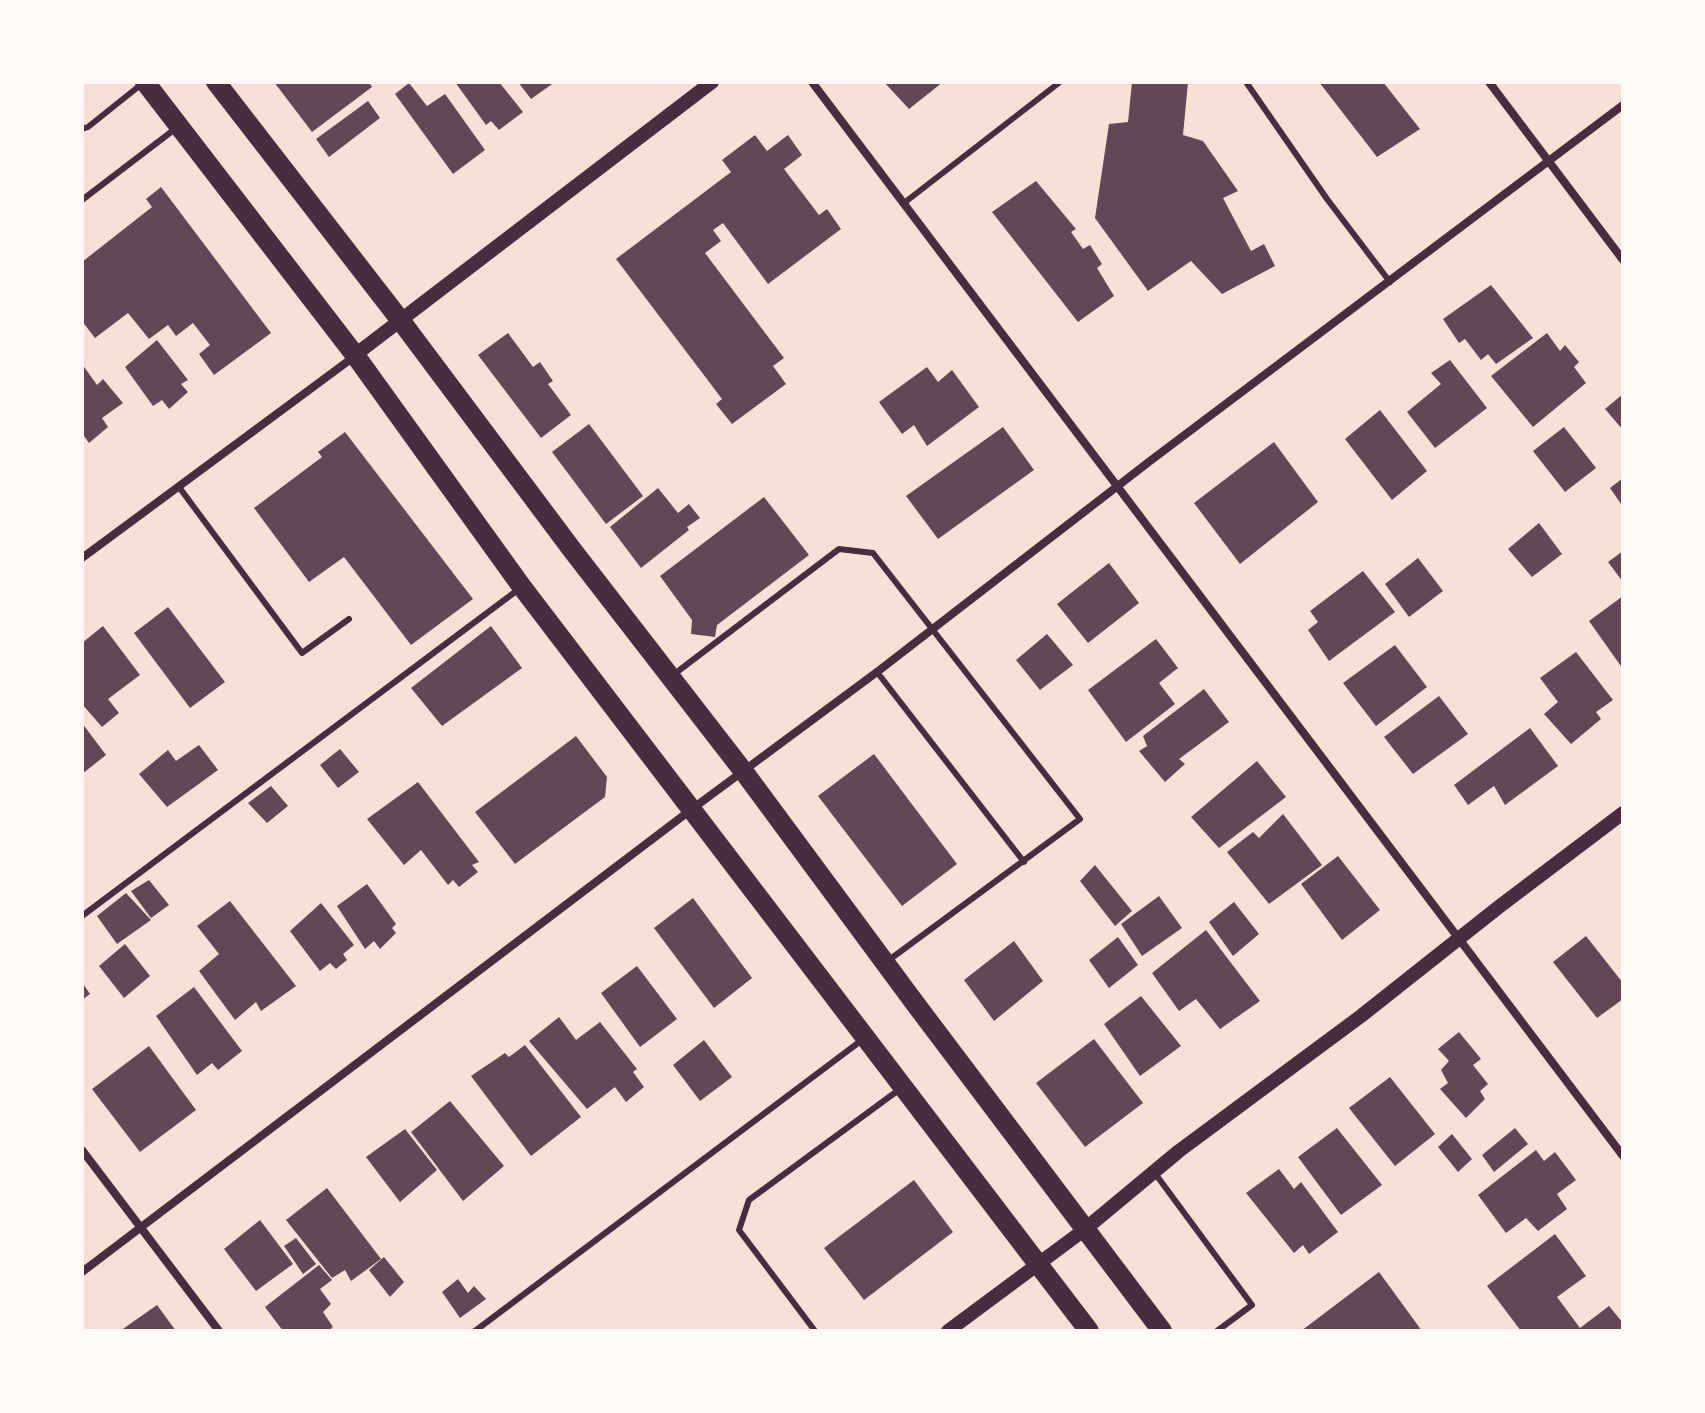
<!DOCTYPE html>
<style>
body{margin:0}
#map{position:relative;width:1705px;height:1413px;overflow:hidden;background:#f7e1d7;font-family:Poppins,sans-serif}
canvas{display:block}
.frame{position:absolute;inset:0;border:84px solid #fffaf5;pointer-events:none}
</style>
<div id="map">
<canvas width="1705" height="1413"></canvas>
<div class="frame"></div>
</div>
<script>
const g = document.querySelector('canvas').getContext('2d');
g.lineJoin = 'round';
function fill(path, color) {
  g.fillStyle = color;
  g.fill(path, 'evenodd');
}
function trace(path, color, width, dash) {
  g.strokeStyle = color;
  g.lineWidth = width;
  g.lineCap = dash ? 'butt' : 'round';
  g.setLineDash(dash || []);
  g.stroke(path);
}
const building = new Path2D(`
 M274,82h95l3,5 -60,45z
 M455,82h44l24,30 -24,18 -8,-9 -5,4z
 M518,82h37l-24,17z
 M884,82h59l-34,27z
 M1132,82h56l-5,53 20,6 35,50 -15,7 28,53 13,-7 11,22 -53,28 -31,-33 -43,30 -53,-73 14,-94 19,-2z
 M1319,82h64l37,47 -43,28z
 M409,83l18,23 18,-12 40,56 -32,24 -58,-80z
 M368,101l12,17 -51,39 -13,-18z
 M755,135l12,16 21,-16 14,20 -18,14 35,46 8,-6 14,20 -73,55 -45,-61 -10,7 8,11 -16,12 79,105 -11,8 13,18 -54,40 -16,-20 6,-5 -106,-140 115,-87 -9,-12z
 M1036,181l40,48 -5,3 12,17 7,-4 12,19 -5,4 17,28 -36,26 -86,-110z
 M161,187l110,146 -57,42 -15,-21 11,-9 -17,-22 -17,13 -8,-11 -19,14 -21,-26 -33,25 -13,-17v-59l70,-55 -6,-8z
 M1491,285l42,53 -37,26 -8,-10 -7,6 -16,-21 -6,4 -16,-24z
 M508,333l25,34 7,-5 13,19 -5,3 23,31 -30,23 -63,-83z
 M1547,333l13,18 5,-6 14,17 -5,5 12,16 -53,44 -42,-51z
 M157,340l31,40 -7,4 7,8 -19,17 -7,-9 -9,6 -28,-39z
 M1450,360l37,48 -52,40 -28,-36 34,-28 -10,-11z
 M82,364l15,21 6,-6 20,24 -21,15 6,9 -19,16 -7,-10z
 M927,367l11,15 14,-12 27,37 -52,39 -13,-21 -12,9 -23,-32z
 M1623,394v36l-18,-21z
 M1380,410l47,61 -35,29 -47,-61z
 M589,424l54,72 -37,28 -54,-72z
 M1003,427l31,43 -96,69 -32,-43z
 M1564,427l32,41 -31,24 -32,-41z
 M345,432l128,167 -62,46 -67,-88 -35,25 -55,-74 68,-51 -4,-5z
 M1274,442l44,60 -78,62 -46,-61z
 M1623,478v29l-13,-19z
 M658,488l20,25 11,-9 11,14 -13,9 2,3 -48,38 -31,-41z
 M764,497l45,58 -92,70 -2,12 -24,-3 1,-14 -32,-44z
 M1539,523l23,31 -30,23 -24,-28z
 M1623,551v31l-15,-20z
 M1418,558l25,33 -34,26 -24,-33z
 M1109,563l30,40 -51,40 -31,-39z
 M1363,571l32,41 -66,49 -21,-31 10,-8 -8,-11z
 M1623,596v73l-34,-48z
 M168,607l57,75 -35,26 -56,-75z
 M103,626l37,49 -32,24 11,14 -17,14 -20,-23v-61z
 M491,626l31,42 -80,58 -31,-38z
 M1047,634l26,31 -33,25 -24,-30z
 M1156,639l22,29 -19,15 16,21 -49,38 -38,-52z
 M1395,645l32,42 -51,39 -33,-43z
 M1576,652l37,48 -17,12 5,7 -30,25 -27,-30 14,-12 -18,-24z
 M1204,689l25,33 -50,37 6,5 -20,18 -26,-31 8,-5 -4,-10z
 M1439,696l29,38 -55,40 -29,-37z
 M82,723l24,32 -24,19z
 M1530,728l28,38 -53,39 -11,-19 -26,19 -14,-20z
 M576,736l31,41 -2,20 -90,67 -40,-52z
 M199,745l19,25 -51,37 -28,-33 29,-24 8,11z
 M340,749l19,23 -21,16 -18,-23z
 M874,754l83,110 -55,42 -84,-110z
 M1257,761l29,36 -67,51 -28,-31z
 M418,782l61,80 -7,3 6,7 -19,15 -6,-7 -5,5 -27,-35 -17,15 -37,-46z
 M271,786l17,20 -21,17 -19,-20z
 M1283,814l39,51 -53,39 -42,-52 26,-20 6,6z
 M1338,856l42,54 -38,30 -41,-56z
 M1095,865l37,46 -17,15 -35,-45z
 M149,880l20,25 -18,13 -20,-27z
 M367,884l29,40 -4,4 4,5 -16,16 -6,-8 -9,8 -28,-43z
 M126,893l25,27 -34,24 -20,-28z
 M1159,896l23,32 -40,28 -21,-32z
 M693,898l59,80 -38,30 -60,-80z
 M230,901l66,85 -35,25 -5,-9 -21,18 -36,-49 20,-17 -22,-28z
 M1234,902l25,32 -26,22 -24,-34z
 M321,903l33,42 -11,9 4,6 -11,9 -6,-6 -10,8 -30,-40z
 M1206,930l54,71 -40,28 -24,-30 -17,12 -27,-38z
 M1586,936l37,47v16l-26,19 -44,-56z
 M1118,937l20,28 -29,23 -20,-28z
 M1014,941l29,40 -49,40 -30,-41z
 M125,944l25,32 -26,22 -25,-32z
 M637,966l40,53 -37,28 -39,-54z
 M82,982l8,12 -8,6z
 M194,987l48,64 -24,19 -6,-7 -15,12 -41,-59z
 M1141,996l40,50 -41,30 -36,-52z
 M559,1017l17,23 24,-18 37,47 -4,3 11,15 -18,15 -11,-15 -28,22 -58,-68z
 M1459,1032l22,27 -8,6 15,19 -8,7 5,8 -19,19 -26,-29 8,-6 -7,-13 8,-9 -11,-12z
 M1094,1039l49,64 -58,44 -49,-64z
 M704,1040l28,37 -32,24 -27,-36z
 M525,1045l56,72 -50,39 -60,-80 34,-23 4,4z
 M149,1046l47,64 -56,42 -48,-63z
 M1390,1077l45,57 -40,32 -46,-58z
 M450,1101l54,65 -41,35 -52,-69z
 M1337,1128l45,57 -41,30 -43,-58z
 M1515,1128l13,16 -34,28 -12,-17z
 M405,1129l32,41 -37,32 -34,-45z
 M1452,1134l20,25 -14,13 -20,-25z
 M1536,1150l8,11 11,-9 21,28 -19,14 10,15 -29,22 -12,-13 -20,15 -28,-38z
 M1279,1169l15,20 7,-7 37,50 -29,22 -6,-9 -9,8 -48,-60z
 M914,1180l39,52 -89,68 -40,-52z
 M327,1188l54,71 -30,22 -6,-11 -13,8 -46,-58z
 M260,1220l33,44 -37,27 -32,-42z
 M1555,1234l31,42 -29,21 23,31 29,-22 14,17v8h-102l-34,-45z
 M296,1238l20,26 -13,10 -19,-28z
 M384,1257l20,25 -14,15 -21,-27z
 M319,1265l13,15 -12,9 11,15 -8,8 10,15 -2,1 2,3h-50l-18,-24z
 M1379,1272l43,59h-121z
 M458,1279l10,14 6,-7 12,13 -26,19 -18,-26z
 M157,1305l19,26h-56z`);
const service = new Path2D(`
 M1246,82l81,117 63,83
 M82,129l6,-2 55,-44
 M82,200l93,-71
 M904,203l156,-121
 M179,487l123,166 47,-34
 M877,672l147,190
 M673,675l166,-126 34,4 207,266 -191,141
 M82,916l437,-327
 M1154,1172l98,133 -35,26
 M475,1331l387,-291
 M815,1331l-76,-101 10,-30 151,-111`);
const minor = new Path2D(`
 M812,82l811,1074
 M1489,82l134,178
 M82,558l273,-202
 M82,1150l137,181
 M82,1272l610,-463 185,-137 273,-211 473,-356`);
const tertiary = new Path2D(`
 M355,355l357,-273
 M948,1331l136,-101 95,-79 182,-135 139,-110 123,-93`);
const primary = new Path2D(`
 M145,82l210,273 167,232 567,744
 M216,82l185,239 172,230 171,221 170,230 248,329`);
fill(building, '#644757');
trace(service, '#4a2c40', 6);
trace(minor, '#4a2c40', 8);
trace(tertiary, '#4a2c40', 14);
trace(primary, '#4a2c40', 20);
</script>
